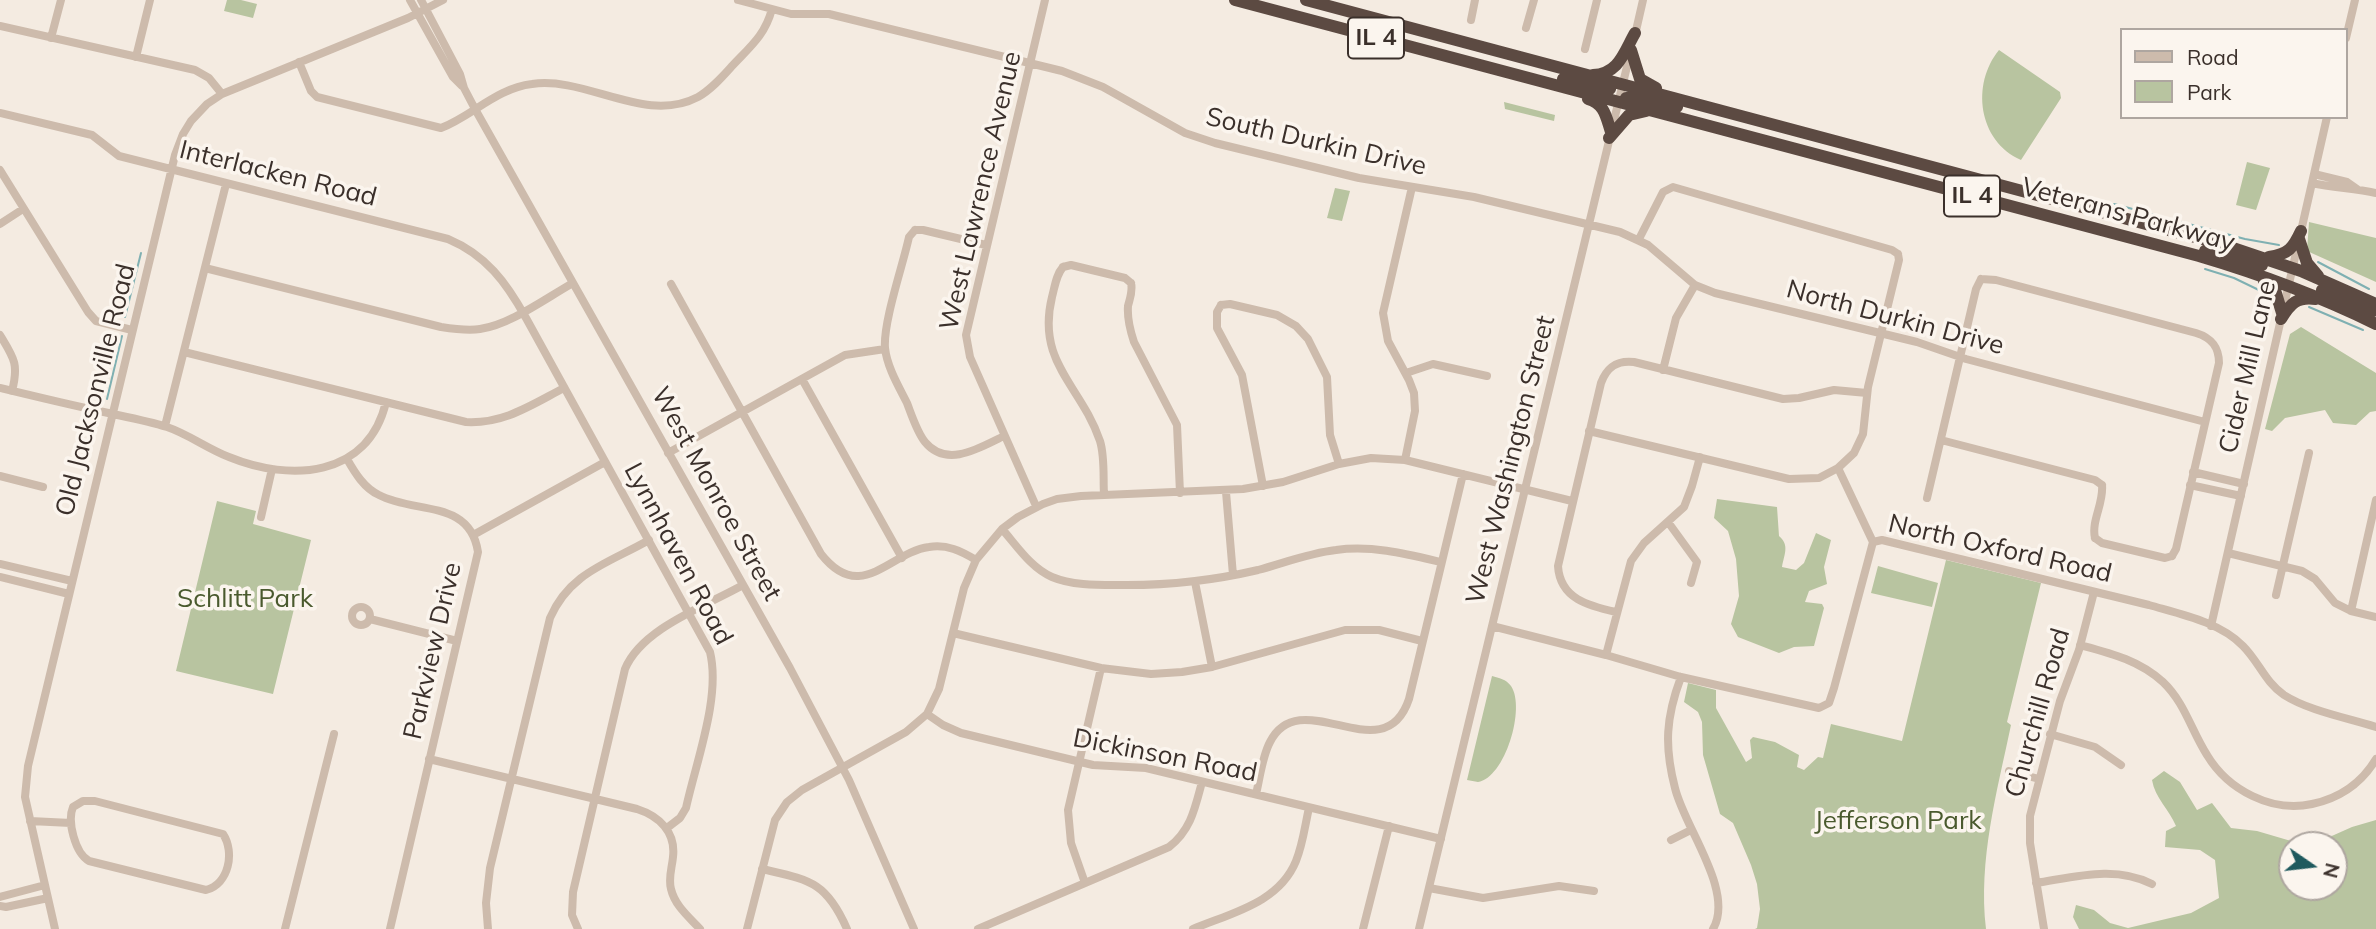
<!DOCTYPE html>
<style>
body{margin:0}
#map{position:relative;width:2376px;height:929px;overflow:hidden;background:#f4ebe1;font-family:Mulish,sans-serif}
canvas{display:block}
.legend{position:absolute;left:2120px;top:28px;width:228px;height:91px;box-sizing:border-box;background:#fbf5ee;border:2px solid #aea6a0;margin:0;padding:9px 12px;list-style:none;font-size:21px;color:#3b302b}
.legend li{display:flex;align-items:center;gap:14px;height:35px}
.legend b{width:35px;border:2px solid #aea6a0}
.north{position:absolute;left:2278px;top:831px;width:70px;height:70px;box-sizing:border-box;background:#fbf5ee;border:2px solid #aea6a0;border-radius:50%;rotate:104deg;font-size:19px;font-weight:700;line-height:28px;text-align:center;color:#3b302b}
.north::after{content:'';display:block;margin:auto;width:24px;height:32px;background:#1f5a5e;clip-path:polygon(50% 0,100% 100%,50% 72%,0 100%)}
</style>
<div id="map">
<canvas width="2376" height="929"></canvas>
<ul class="legend">
<li><b style="height:9px;background:#cdbbac"></b>Road</li>
<li><b style="height:19px;background:#b8c4a0"></b>Park</li>
</ul>
<div class="north">N</div>
</div>
<script>
const g = document.querySelector('canvas').getContext('2d');
g.lineJoin = 'round';
function fill(path, color) {
  g.fillStyle = color;
  g.fill(path, 'evenodd');
}
function trace(path, color, width, dash) {
  g.strokeStyle = color;
  g.lineWidth = width;
  g.lineCap = dash ? 'butt' : 'round';
  g.setLineDash(dash || []);
  g.stroke(path);
}
function label(font, color, halo, rows, align = 'center') {
  g.font = font + ' Mulish,sans-serif';
  g.lineWidth = 7;
  g.setLineDash([]);
  g.textBaseline = 'middle';
  g.strokeStyle = halo;
  g.fillStyle = color;
  for (const [text, x, y, turn = 0] of rows) {
    g.save();
    g.translate(x, y);
    g.rotate((+turn || 0) * Math.PI / 180);
    g.textAlign = isNaN(turn) ? turn : align;
    if (halo) g.strokeText(text, 0, 0);
    g.fillText(text, 0, 0);
    g.restore();
  }
}
const green = new Path2D(`
 M227,0h14l16,4 -4,14 -29,-7z
 M1999,50l61,42 1,6 -40,62c-43,-19 -50,-76 -22,-110z
 M1504,102l51,13 -1,6 -49,-12z
 M2247,162l23,6 -14,42 -20,-5z
 M1335,188l15,3 -8,30 -15,-3z
 M2309,222l67,16v44l-69,-31z
 M2301,327l75,46v38l-6,1 -14,13 -23,-2 -8,-13 -40,8 -13,13 -7,-2 25,-95z
 M1717,499l60,8 2,29c11,9 5,19 3,31l14,3 8,-7 12,-30 15,7 -7,27 3,17 -18,7 -4,11 17,2 2,4 -10,38 -20,1 -15,6 -41,-16 -7,-13 8,-28 -3,-37 -8,-28 -14,-13z
 M217,501l39,10 -3,13 58,16 -38,154 -97,-23z
 M1946,560l95,23 -34,139 4,3c-14,67 -33,135 -25,204h-231l2,-1 3,-19 -3,-25 -6,-19 -18,-42 -13,-9 -17,-59 -1,-33 -4,-10 -14,-10 4,-19 28,7v18l30,54 6,-4 -2,-18 3,-3 22,5 24,13 -2,12 7,3 14,-13 5,1 8,-34 71,17z
 M1878,566l60,17 -6,24 -61,-14z
 M1492,676c7,2 14,3 19,10 15,22 -6,92 -33,96l-11,-2z
 M2164,771l16,11 17,28 15,-7 19,25 26,3 34,10 34,-2 27,-12 24,-7v109h-297l-6,-12 3,-12 18,5 16,13 18,5 63,-15 28,-15 -4,-38 -15,-10 -35,-3 1,-16 10,-5c-7,-17 -21,-28 -24,-46zM2292,845h42v42h-42z`);
const stream = new Path2D(`
 M2114,204l131,35 34,6
 M2318,262l51,27
 M2205,269l29,9 31,15
 M2309,307l54,23
 M125,317l16,-64
 M107,399l15,-63`);
const minor = new Path2D(`
 M410,0l43,77 9,9
 M421,0l39,74 4,14 11,21 315,559 59,112 65,149
 M738,0l53,14h38l233,57 41,16 82,46 30,10 144,35 115,19 146,35 28,13 47,40 20,8 202,49 49,17 239,63
 M1471,20l4,-20
 M0,26l195,44 14,8 13,16
 M1526,28l8,-28
 M1635,35l8,-35
 M51,38l10,-38
 M2346,38l9,-38
 M1585,49l12,-49
 M136,57l14,-57
 M299,62l12,29 6,6 124,31c31,-12 56,-40 91,-44 55,-8 113,41 166,13 14,-8 25,-21 35,-32 18,-19 32,-30 39,-56
 M0,113l92,22 27,21 329,83c38,16 58,43 78,79l184,334c11,45 -14,110 -24,156l-6,10 -13,10
 M0,170l88,142 8,9 36,9
 M2314,174l33,8 10,7
 M2312,183c22,5 43,5 64,10
 M0,224l23,-15
 M915,230l-6,7c-6,28 -26,85 -24,111 2,19 14,39 22,55 5,13 10,29 18,39 22,27 56,5 79,-6
 M915,230h8l63,15
 M1639,239l24,-47 10,-5 219,63 6,4
 M1063,267c-7,8 -8,19 -11,30 -16,66 29,88 48,144 5,16 3,36 4,54
 M1063,267l8,-2 54,13 6,5
 M205,268l236,59c13,2 26,4 39,2 30,-4 66,-31 93,-46
 M1981,279l15,1 200,53c16,5 23,14 23,30l-43,186 -4,7
 M1131,283c2,8 -1,15 -3,23 -1,13 2,24 6,36l43,83 3,68
 M671,284l150,270c40,51 69,-2 108,-7 18,-3 32,4 47,13
 M1221,305l9,-1 47,11 19,11 12,13 19,38 3,58 9,29
 M1221,305l-4,7v16l25,47 21,111
 M0,335c14,23 19,29 12,56
 M184,352l282,70c38,2 65,-17 98,-34
 M1663,370l13,-52 19,-33
 M1406,373l27,-9 54,12
 M802,379l100,179
 M0,388c33,8 66,16 99,23 22,5 46,9 68,16 21,7 41,22 62,30 61,25 139,21 157,-55
 M165,426l61,-242
 M1589,431l200,48 30,-1 19,-10 35,74
 M1941,440l154,40 7,5
 M668,453l177,-98 40,-6
 M347,459c8,14 17,29 32,36 36,19 91,4 99,57l-88,377
 M1405,460l10,-49 -1,-18 -5,-13 -21,-39 -5,-28 29,-126
 M1838,468l16,-15 9,-19 5,-47 31,-127 -1,-6
 M2193,472l51,12
 M0,476l43,11
 M2190,485l51,11
 M1226,492l7,83
 M1927,498l49,-209 5,-10
 M1036,506l-66,-149 -4,-22 79,-335
 M261,517l11,-48
 M1668,522l29,40 -6,21
 M1002,529c15,17 29,39 50,48 19,8 43,8 63,8 49,1 96,-4 143,-15 26,-7 51,-17 78,-20 36,-5 71,4 105,12
 M475,534l130,-72
 M2095,538l7,5 63,15 7,-2
 M2095,538c-4,-17 9,-35 7,-53
 M1873,542l9,-2 267,65c31,9 71,17 94,41 16,16 22,36 41,49 25,16 64,23 92,32
 M2228,553l74,18 13,8 20,24 16,8 25,6
 M0,564l72,17
 M0,577l69,17
 M1195,582l17,85
 M2276,595l33,-142
 M352 616a9 9 0 1 1 18 0a9 9 0 1 1-18 0Z
 M2351,611l25,-111
 M1616,612c-27,-6 -56,-13 -58,-46l43,-183c6,-16 16,-23 33,-21l149,37 16,-1 35,-8 33,3
 M370,619l87,22
 M1492,626l114,29 75,22 138,31 10,-5 5,-15 39,-146
 M2211,626l116,-509
 M953,633l148,35 50,6 31,-2 30,-5 133,-37h34l43,11
 M2080,645c30,8 59,15 83,37 22,21 28,48 44,73 21,35 65,58 105,49 28,-6 49,-20 64,-45
 M1606,655l25,-94 13,-18 40,-36 8,-21 8,-29
 M1681,677c-15,40 -17,69 -6,111 9,39 60,103 38,141
 M927,714l16,11 18,8 132,32 53,3 295,71
 M2050,734l45,13 26,18
 M429,759l208,50c22,7 39,23 36,48 -1,11 -5,21 -2,32 4,17 18,28 29,40
 M2009,771l30,8
 M1256,794c4,-16 6,-37 14,-52 31,-61 114,32 139,-43l54,-225
 M83,801h12l128,33c12,18 6,50 -17,56l-117,-29c-14,-8 -22,-40 -16,-54z
 M30,821l41,2
 M1671,840l20,-10
 M762,869c47,11 64,12 85,60
 M1085,883l-14,-40 -3,-33 33,-142
 M2036,883c39,-6 79,-18 116,1
 M1429,888l54,10 76,-12 35,5
 M0,897l45,-12
 M0,906l6,1 42,-9
 M55,929l-30,-132 3,-31 147,-611 8,-21 8,-13 16,-17 15,-10 186,-76 35,-18
 M285,929l49,-195
 M488,929l-2,-26 4,-35 60,-250c20,-46 59,-55 99,-78
 M578,929l-6,-14 1,-23 52,-223c17,-41 81,-63 118,-84
 M747,929l28,-109 12,-18 15,-12 104,-58 21,-18 12,-25 25,-101 12,-28 26,-31 16,-12 25,-13 14,-5 24,-3 162,-7 40,-7 56,-18 32,-6 34,2 167,41
 M978,929l191,-82c22,-17 26,-39 33,-65
 M1193,929c38,-16 86,-26 103,-68 7,-17 9,-36 13,-53
 M1363,929l26,-103
 M1419,929l211,-875
 M2044,929l-14,-86v-27l30,-115 19,-51 15,-58`);
const highway = new Path2D(`
 M1235,0l964,256c61,18 120,40 177,68
 M1306,0l915,244 80,27 75,33
 M1631,50l9,29 16,9
 M1593,75c26,-1 31,-23 42,-42
 M1563,79l47,10
 M1626,98h8l43,9
 M1588,99c17,5 18,18 23,33
 M1609,138l20,-23 17,-4
 M2299,239l8,24 11,13
 M2205,251l57,14
 M2269,257c20,-3 24,-9 32,-26
 M2264,282l11,8 7,23
 M2322,290l51,21
 M2281,319c9,-15 16,-23 35,-20`);
const shields = [
 [1376,38,56],
 [1972,196,56]
];
const shieldNames = [
 ["IL 4",1376,38],
 ["IL 4",1972,196]
];
const streetNames = [
 ["South Durkin Drive",1316,142,13],
 ["Interlacken Road",278,174,14],
 ["West Lawrence Avenue",981,191,-77],
 ["Veterans Parkway",2128,215,15],
 ["North Durkin Drive",1895,318,15],
 ["Cider Mill Lane",2248,367,-77],
 ["Old Jacksonville Road",96,390,-76],
 ["West Washington Street",1511,460,-76],
 ["West Monroe Street",716,494,61],
 ["North Oxford Road",2000,549,13],
 ["Lynnhaven Road",678,554,62],
 ["Parkview Drive",433,651,-77],
 ["Churchill Road",2038,713,-74],
 ["Dickinson Road",1165,756,11]
];
const parkNames = [
 ["Schlitt Park",245,599],
 ["Jefferson Park",1898,821]
];
fill(green, '#b8c4a0');
trace(stream, '#7fb0b2', 2);
trace(minor, '#cdbbac', 8);
trace(highway, '#5c4a42', 12);
for (const [x, y, w] of shields) {
  const box = new Path2D();
  box.roundRect(x - w / 2, y - 20.5, w, 41, 5);
  g.fillStyle = '#fbf5ee';
  g.fill(box);
  trace(box, '#3b302b', 2);
}
label('bold 24px', '#3b302b', null, shieldNames);
label('26px', '#3b302b', '#fbf5ee', streetNames);
label('26px', '#4a5a2e', '#fbf5ee', parkNames);
</script>
